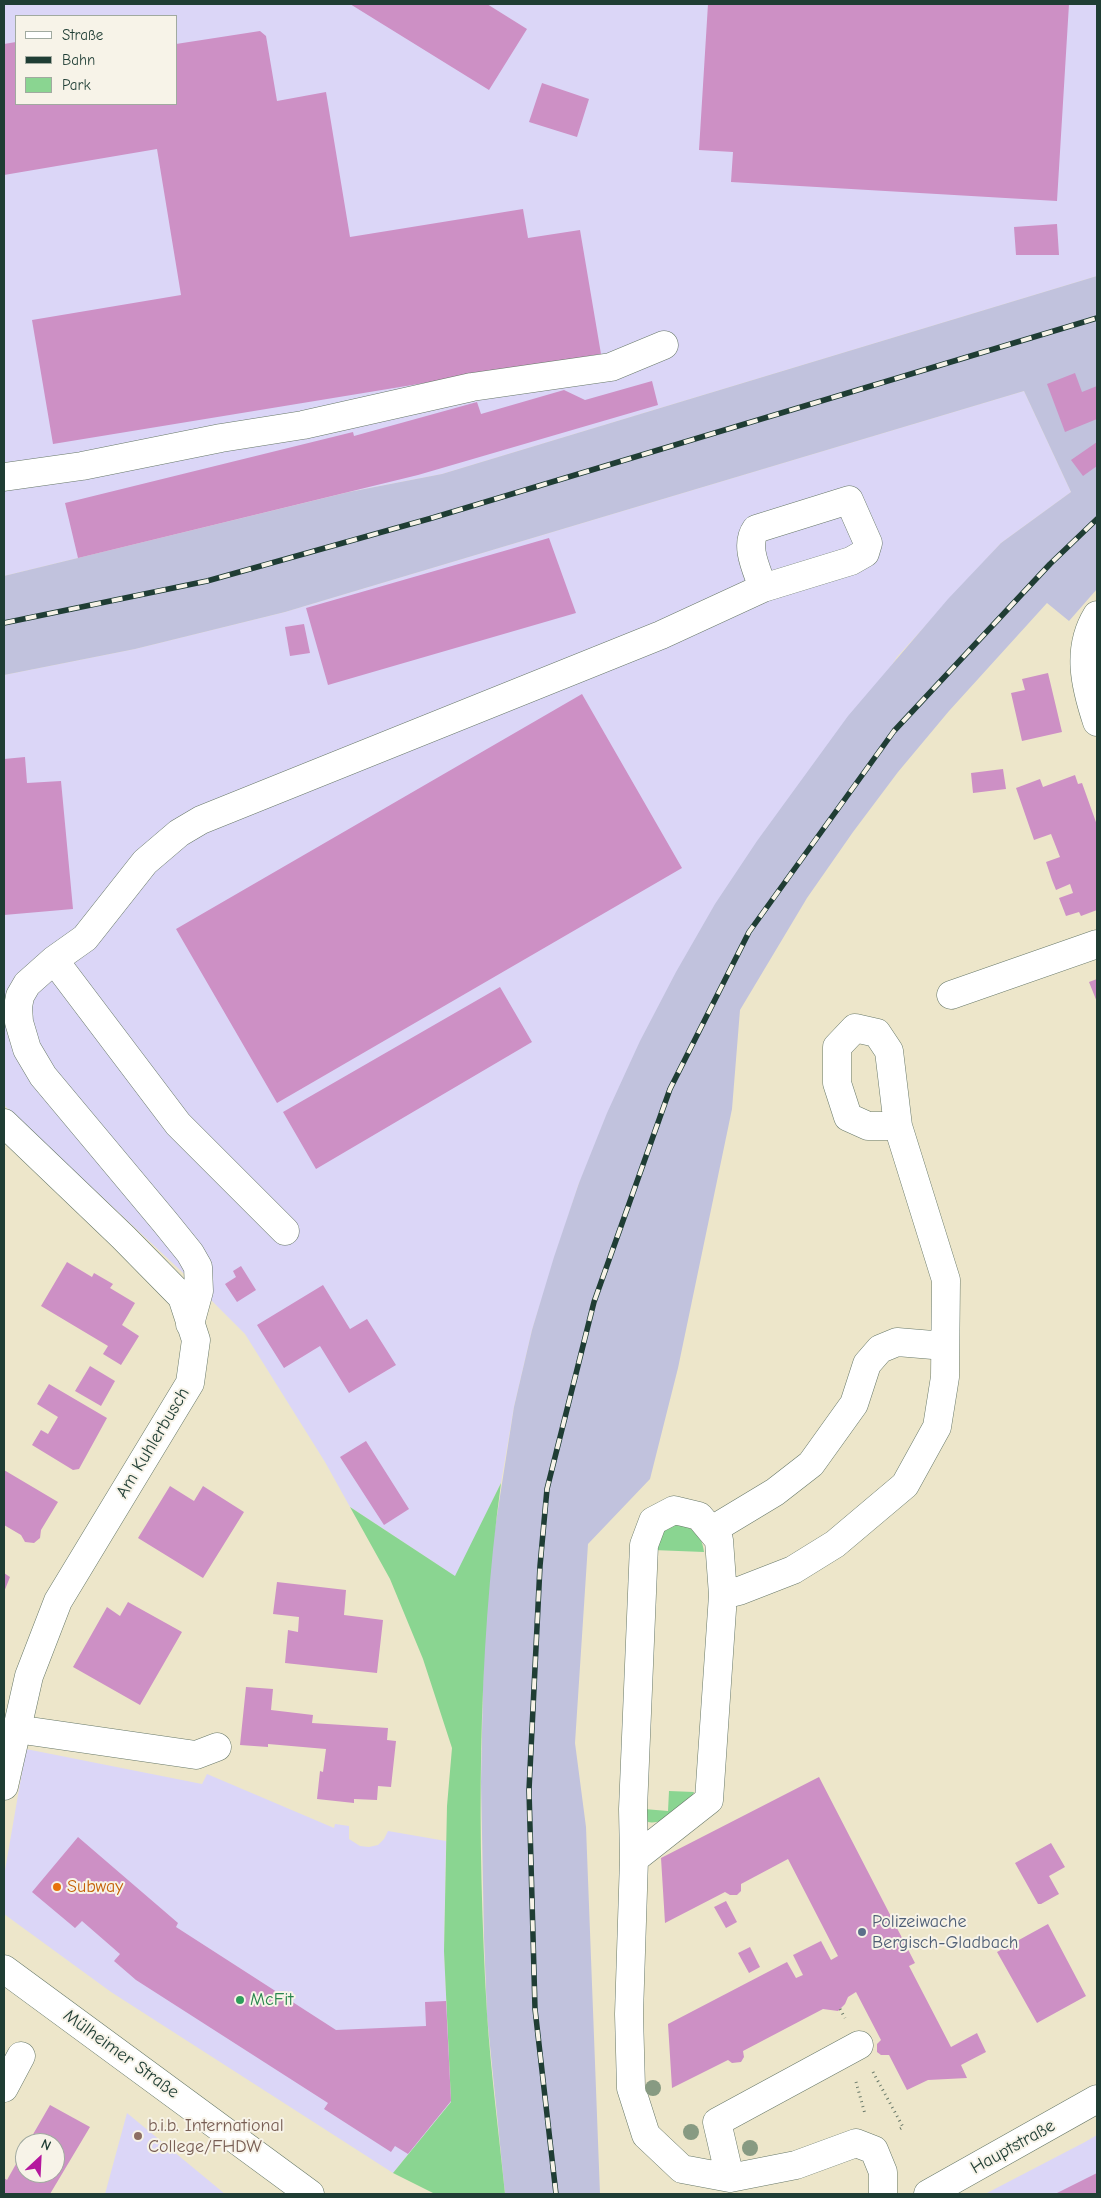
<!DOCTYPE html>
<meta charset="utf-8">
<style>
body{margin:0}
#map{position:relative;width:1101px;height:2198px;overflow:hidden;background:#ede6ca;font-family:"Comic Neue",sans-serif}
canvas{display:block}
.frame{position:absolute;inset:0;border:5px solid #1f3d34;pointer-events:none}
.legend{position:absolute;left:15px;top:15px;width:162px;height:90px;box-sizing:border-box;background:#f7f3e8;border:1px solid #a1aaa0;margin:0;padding:6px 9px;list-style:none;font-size:15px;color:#1f3d34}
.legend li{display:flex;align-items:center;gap:10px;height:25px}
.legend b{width:25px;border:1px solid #a1aaa0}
.north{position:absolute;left:15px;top:2133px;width:50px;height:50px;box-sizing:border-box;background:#f7f3e8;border:1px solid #a1aaa0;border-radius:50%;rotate:25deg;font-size:14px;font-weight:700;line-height:20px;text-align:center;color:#1f3d34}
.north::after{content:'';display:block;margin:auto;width:18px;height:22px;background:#b5179e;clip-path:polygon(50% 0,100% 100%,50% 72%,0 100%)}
</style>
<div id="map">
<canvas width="1101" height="2198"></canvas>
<div class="frame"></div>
<ul class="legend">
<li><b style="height:6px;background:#fff"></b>Straße</li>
<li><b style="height:6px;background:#1f3d34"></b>Bahn</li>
<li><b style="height:14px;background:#8ad591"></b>Park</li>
</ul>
<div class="north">N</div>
</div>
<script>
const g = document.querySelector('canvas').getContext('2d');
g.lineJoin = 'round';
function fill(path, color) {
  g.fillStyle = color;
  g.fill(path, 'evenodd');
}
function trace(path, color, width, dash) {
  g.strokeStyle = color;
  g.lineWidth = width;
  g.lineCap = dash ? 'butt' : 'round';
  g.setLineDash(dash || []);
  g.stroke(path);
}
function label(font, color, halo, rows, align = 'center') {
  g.font = font + ' "Comic Neue",sans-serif';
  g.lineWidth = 4;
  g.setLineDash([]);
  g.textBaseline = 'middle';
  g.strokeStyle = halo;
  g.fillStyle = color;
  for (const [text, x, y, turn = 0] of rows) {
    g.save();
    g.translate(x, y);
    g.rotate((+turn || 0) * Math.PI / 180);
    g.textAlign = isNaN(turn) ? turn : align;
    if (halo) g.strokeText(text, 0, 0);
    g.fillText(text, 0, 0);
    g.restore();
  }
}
const built = new Path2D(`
 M4,4h1093v272l-655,198 -93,18 -345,84zM16,16h160v88h-160z
 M1024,391l47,101 -70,51 -104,114 -318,526 -47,147 -18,77 -13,76 -45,94 -106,-70 -25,-45 -80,-128 -49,-49 -192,-180v-430l131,-26 150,-37z
 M26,1749l176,35 5,-10 127,54 1,-4 14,2v13l11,7 9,1 9,-2 6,-6 4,-8 58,10 -2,110 7,151 -58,71 -282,-181 -107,-78v-38z
 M127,2113l69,57 29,24h-120z
 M1097,2135v59h-112l100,-52z`);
const industrial = new Path2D(`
 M1097,276v313l-28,32 -22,-18 -98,108 -51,61 -45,60 -46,66 -67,112 -8,99 -54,259 -28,111 -62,65 -13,199 11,84 14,367h-95l-18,-178 -3,-79 -3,-155 3,-146 6,-76 24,-153 18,-77 22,-73 25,-74 28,-70 33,-72 36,-69 39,-68 42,-63 91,-125 100,-117 53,-56 70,-51 -47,-101 -739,221 -150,37 -131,26v-99l345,-84 93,-18z`);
const green = new Path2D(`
 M501,1483c-24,176 -24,354 -14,531 4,60 12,120 18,180h-70l-42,-21 58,-71 -7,-151 3,-145 5,-58 -29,-89 -33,-80 -40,-72 105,69z
 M672,1525c19,0 30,8 32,27l-51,-2c2,-11 10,-20 19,-25z
 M669,1791l25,1c-4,13 -32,34 -46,30l-3,-4 -1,-9 24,2z`);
const building = new Path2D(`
 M350,4h137l40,25 -38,61z
 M708,4h361l-12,197 -326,-19 2,-30 -34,-2z
 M260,31l6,5 11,65 49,-9 24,145 173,-28 5,29 52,-8 21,124 -548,90 -21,-124 149,-25 -24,-146 -153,26v-131l12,-2v62h160v-60z
 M542,83l47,16 -12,38 -48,-15z
 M1057,224l2,31h-43l-2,-28z
 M1075,373l7,19 15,-6v33l-32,13 -18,-48z
 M652,381l6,24 -240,70 -340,83 -13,-55 288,-71 1,4 123,-34 4,12 83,-24 21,10z
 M1097,442v24l-14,10 -12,-16z
 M549,538l27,75 -248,72 -22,-77z
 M304,624l6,29 -20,3 -5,-29z
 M1048,673l14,59 -40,9 -11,-48 14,-3 -3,-11z
 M582,694l100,174 -405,235 -101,-174z
 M25,757l2,26 34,-2 12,128 -69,6v-156z
 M1003,769l3,20 -33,4 -2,-20z
 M1075,775l3,9 4,-1 15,42v85l-16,6 -2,-4 -13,4 -7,-18 14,-5 -3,-9 -14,6 -4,-10 -6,-18 14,-5 -9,-23 -17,6 -18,-52 24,-9 3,8z
 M1097,979v23l-8,-20z
 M500,987l32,55 -216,127 -33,-57z
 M67,1262l25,15 2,-4 19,11 -3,4 25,15 -13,22 17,11 -18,29 -18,-11 5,-8 -67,-40z
 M241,1266l15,24 -19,12 -12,-18 11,-7 -3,-6z
 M323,1285l27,44 17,-10 29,46 -47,28 -29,-47 -36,22 -27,-43z
 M90,1366l25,15 -14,25 -26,-15z
 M49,1384l58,34 -28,51 -6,1 -41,-25 9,-15 7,4 10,-17 -21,-13z
 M366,1441l43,68 -25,16 -44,-68z
 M4,1470l54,32 -17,28 -1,8 -6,5 -9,-1 -4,-7 -17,-10z
 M170,1486l24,15 9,-15 41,26 -41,66 -65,-40z
 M4,1573l6,4 -6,15z
 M277,1582l69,8 -2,25 39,5 -6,53 -92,-10 3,-33 10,2 1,-15 -26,-3z
 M128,1602l54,30 -42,73 -67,-38 34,-60 13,9z
 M246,1687l27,2 -2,21 42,5 -1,8 76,5 -1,12 9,1 -5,46 -13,-1 -1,14 -23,-1v4l-37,-4 3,-28 3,1 3,-23 -58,-5v3l-28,-2z
 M819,1777l96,186 -6,3 42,81 26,-14 9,19 -25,13 6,13 -39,2 -21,10 -18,-35h-8l-4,-3v-8l4,-4 -25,-48 -8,5 -3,7 -7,7 -15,-2 -80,42 1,6 -3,5 -9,1 -4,-3 -56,28 -4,-64 119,-62 9,16 7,-3 -10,-20 28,-14 10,19 7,-4 -50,-97 -47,25v7l-4,4h-7l-5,-3 -60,31 -4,-65z
 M78,1837l100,86 -2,4 160,103 90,-4 -1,-24 21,-1 5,100 -43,53 -13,-8 -4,6 -67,-43 4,-6 -192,-123 -22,-19 6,-7 -38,-33 -7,7 -43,-36z
 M1051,1843l14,24 -16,9 10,18 -18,10h-3l-23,-41z
 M726,1901l11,21 -11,6 -12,-21z
 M1048,1924l38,72 -49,27 -40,-71z
 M750,1947l10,20 -11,6 -11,-20z
 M50,2105l40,22 -40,67h-46v-16l3,2 18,-32v25h30v-30h-27z
 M1097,2173v21h-42z`);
const path = new Path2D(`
 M840,2009l5,9
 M873,2072l30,55 -5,3
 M856,2082l9,32`);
const minor = new Path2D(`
 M4,477l78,-11 139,-28 82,-13 169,-38 139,-20 53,-22
 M1097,615c-21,34 -12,71 0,107
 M54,960l124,164 107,107
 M951,995l146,-51
 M4,1123l119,114 59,60 14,43 -6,43 -132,218 -29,75 -25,110
 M190,1324l9,-33 -1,-24 -8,-14 -25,-31 -122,-146 -16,-27 -8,-27 -1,-15 2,-11 7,-12 27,-24 31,-22 60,-76 34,-29 22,-13 460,-185 102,-47c-6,-18 -19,-42 -7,-59l93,-29 19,43 -3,10 -14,8 -88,27
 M712,1530l63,-38 36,-28 43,-60 13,-40 13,-15 17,-7 48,4
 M16,1729l180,26 21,-8
 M634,1859l-1,-50 11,-264 9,-24 21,-11 25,6 20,24 4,55
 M4,2088l17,-32
 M730,2178l-13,-56 142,-77
 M883,2194v-22l-9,-22 -18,-7 -60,22 -66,13 -48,-9 -36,-34 -15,-47 -2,-74 5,-155 75,-59 14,-205 16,-4 54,-21 42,-26 70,-59 32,-58 8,-50 1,-97 -48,-154 -9,-75 -12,-18 -22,-5 -18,19v36l11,34 20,9h30`);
const major = new Path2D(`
 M4,1969l306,225
 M928,2194l169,-95`);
const rail = new Path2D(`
 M4,623l203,-42 43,-12 182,-51 665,-200
 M556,2194l-21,-185 -6,-219 11,-224 7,-77 47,-187 76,-213 79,-157 145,-201 156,-167 47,-45`);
const trees = [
 [653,2088],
 [691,2132],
 [750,2148]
];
const markers = [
 [57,1887,5,"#e8710a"],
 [862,1932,5,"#5c6f8a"],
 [240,2000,5,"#2e9e5b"],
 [138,2136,5,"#8d6e63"]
];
const streetNames = [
 ["Am Kuhlerbusch",153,1443,-59],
 ["Mülheimer Straße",121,2054,36],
 ["Hauptstraße",1013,2147,-29]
];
const foodNames = [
 ["Subway",67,1887]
];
const serviceNames = [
 ["Polizeiwache",872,1922],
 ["Bergisch-Gladbach",872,1943]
];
const leisureNames = [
 ["McFit",250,2000]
];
const educationNames = [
 ["b.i.b. International",148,2126],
 ["College/FHDW",148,2147]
];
fill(built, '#dbd6f7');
fill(industrial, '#c1c2dd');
fill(green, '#8ad591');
fill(building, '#cd90c5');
trace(minor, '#677868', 29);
trace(major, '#677868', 29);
trace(path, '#677868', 3, [1, 4]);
trace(minor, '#fff', 28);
trace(major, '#fff', 28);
trace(rail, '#1f3d34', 5.5);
trace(rail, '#f7f3e8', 4, [11]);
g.fillStyle = '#879a82';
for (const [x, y] of trees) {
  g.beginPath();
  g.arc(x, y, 8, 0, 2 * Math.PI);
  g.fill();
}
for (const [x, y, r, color] of markers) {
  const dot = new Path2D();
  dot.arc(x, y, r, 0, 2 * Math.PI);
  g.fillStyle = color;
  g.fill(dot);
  trace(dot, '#f7f3e8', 2);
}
label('18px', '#1f3d34', '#f7f3e8', streetNames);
label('18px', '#c56008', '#f7f3e8', foodNames, 'left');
label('18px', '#4e5e75', '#f7f3e8', serviceNames, 'left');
label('18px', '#27864d', '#f7f3e8', leisureNames, 'left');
label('18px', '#785e54', '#f7f3e8', educationNames, 'left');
</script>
